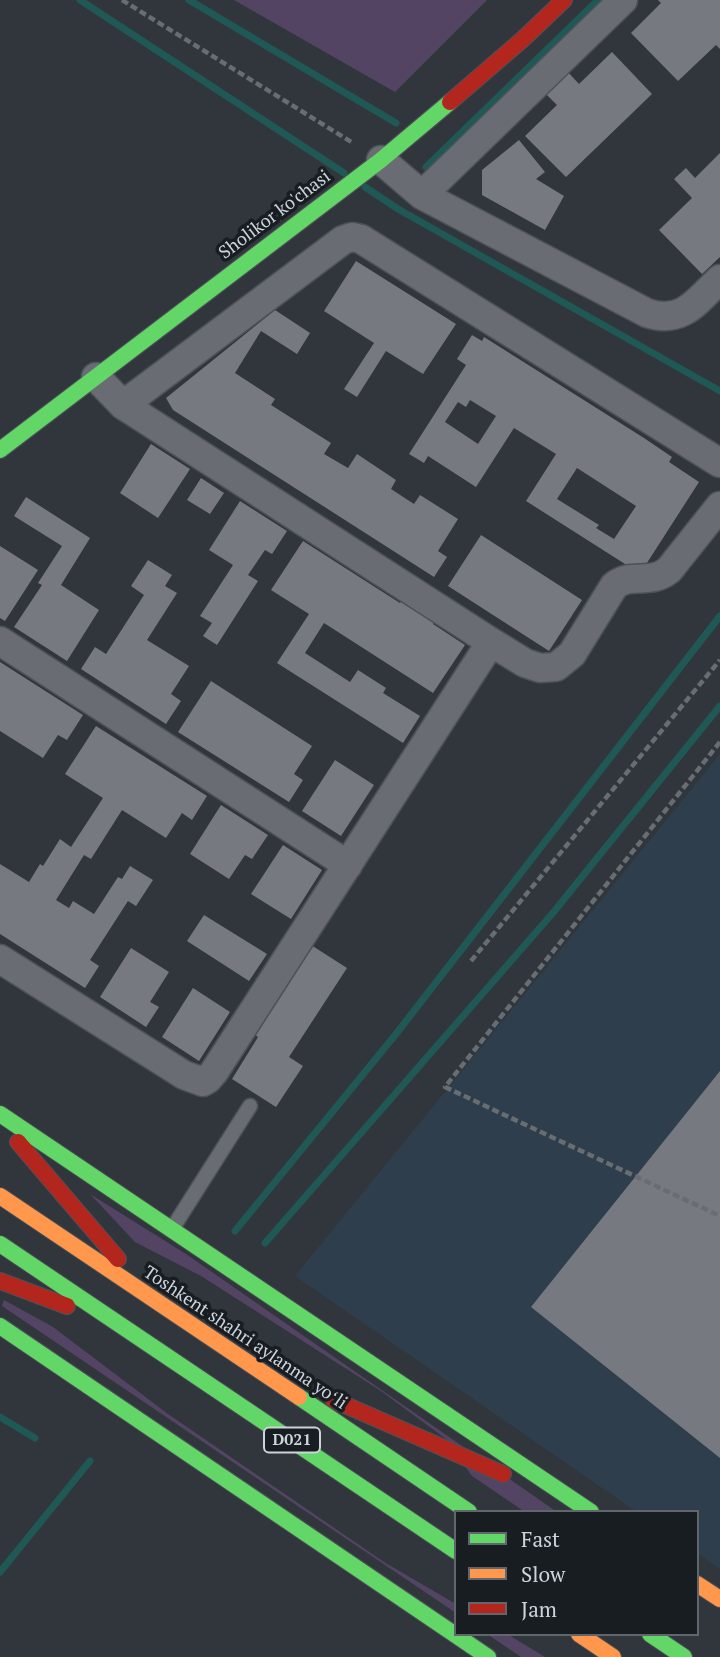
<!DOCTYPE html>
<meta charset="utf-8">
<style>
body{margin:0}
#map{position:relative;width:720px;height:1657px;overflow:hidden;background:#30363c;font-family:"PT Serif",serif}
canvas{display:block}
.legend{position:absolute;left:454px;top:1510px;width:245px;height:126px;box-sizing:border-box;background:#181d22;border:2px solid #60666c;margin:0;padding:9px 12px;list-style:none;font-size:21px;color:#ccd3da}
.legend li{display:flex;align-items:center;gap:14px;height:35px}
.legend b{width:35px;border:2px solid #60666c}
</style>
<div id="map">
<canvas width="720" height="1657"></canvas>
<ul class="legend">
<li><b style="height:9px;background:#63d668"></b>Fast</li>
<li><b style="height:9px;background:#ff974d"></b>Slow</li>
<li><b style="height:9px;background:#b3261e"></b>Jam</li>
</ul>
</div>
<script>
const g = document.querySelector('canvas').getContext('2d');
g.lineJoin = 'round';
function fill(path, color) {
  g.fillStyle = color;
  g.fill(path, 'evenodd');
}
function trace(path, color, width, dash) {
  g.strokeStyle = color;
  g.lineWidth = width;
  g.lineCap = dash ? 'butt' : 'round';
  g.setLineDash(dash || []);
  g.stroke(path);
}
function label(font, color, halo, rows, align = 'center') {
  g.font = font + ' "PT Serif",serif';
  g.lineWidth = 7;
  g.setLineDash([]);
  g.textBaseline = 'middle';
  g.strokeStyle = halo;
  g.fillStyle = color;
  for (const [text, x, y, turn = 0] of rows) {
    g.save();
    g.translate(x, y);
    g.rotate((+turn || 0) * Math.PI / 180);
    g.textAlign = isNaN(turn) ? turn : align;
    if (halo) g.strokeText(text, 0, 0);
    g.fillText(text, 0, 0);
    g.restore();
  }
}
const built = new Path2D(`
 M720,754v815l-23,-16v-41h-60l-342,-236z`);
const green = new Path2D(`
 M234,0h253l-92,92z
 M90,1194l96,60 371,258h-32l-53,-36 -26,-37 -65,-48 -180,-115 -66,-34z
 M4,1300l49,27 115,87 216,148 72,42v9l-454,-307z
 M487,1634h20l38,23h-24z`);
const stream = new Path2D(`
 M80,0l264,173
 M189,0l207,123
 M426,167l172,-167
 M365,187l33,22 322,182
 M235,1231l161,-197 324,-418
 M265,1243l287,-329 168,-208
 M0,1417l35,21
 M0,1572l90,-111`);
const building = new Path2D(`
 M658,0h62v49l-4,-4 -38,36 -47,-48 30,-30z
 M612,52l40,42 -86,83 -41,-41 32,-31 -13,-13 22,-22 13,14z
 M519,140l26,32 -9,7 28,17 -19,34 -63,-35v-25z
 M720,153v104l-18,17 -43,-44 33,-32 -18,-19 12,-11 9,10z
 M356,261l100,63 -33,50 -37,-23 -29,46 -13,-8 30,-46 -50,-32z
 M275,310l35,23 -13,21 -36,-23 -26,42 40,26 -4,6 60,38 -7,11 24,14 9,-14 39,26 -5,9 23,15 6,-9 38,24 -20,32 9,6 -13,20 -261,-167 -7,-12z
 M472,335l10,6 2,-4 160,101 28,19 -3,5 30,20 -54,84 -20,-2 -99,-63 30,-47 -42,-26 -38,59 -48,-31 -4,7 -15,-9 57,-89 -9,-6zM470,400l26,16 -18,28 -33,-22 13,-20 8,5zM577,468l59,38 -22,33 -18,-11 3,-3 -42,-26z
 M151,444l39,25 -32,49 -38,-25z
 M201,478l23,15 -14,21 -23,-14z
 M26,497l64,41 -29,47 38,25 -32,51 -53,-34 28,-42 -4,-2 24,-37 -48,-30z
 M240,501l47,30 -15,23 -7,-4 -17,25 10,6 -41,64 -14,-9 9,-13 -12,-7 33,-51 -24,-15z
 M481,535l101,65 -33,51 -101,-65z
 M303,541l97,62 4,-5 32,21 -3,5 32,21 -32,48 -109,-70 -19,30 45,29 8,-12 28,18 -3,5 37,23 -17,27 -126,-80 32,-49 -38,-24z
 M0,546l38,24 -33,51 -5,-3z
 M148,560l24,15 -7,11 12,7 -30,47 42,26 -18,28 10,7 -15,23 -85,-55 14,-22 11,7 38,-59 -13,-9z
 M0,662l83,53 -16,25 -9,-5 -15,23 -43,-27z
 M211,681l101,65 -18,28 9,6 -14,22 -111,-70z
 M96,726l111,70 -15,24 -10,-7 -16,25 -44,-28 -31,49 -7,-4 -28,45 13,8 4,-7 21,13 24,-37 4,2 8,-13 23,14 -17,26 -8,-5 -38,59 9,6 -14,22 -85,-54v-70l29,18 11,-18 3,2 17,-27 11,8 32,-49 -38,-24z
 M335,760l39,25 -33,51 -39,-25z
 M221,805l47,30 -16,24 -7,-4 -16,24 -39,-25z
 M283,845l39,25 -31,49 -40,-25z
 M204,915l63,39 -18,27 -62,-40z
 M311,945l36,23 -58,89 14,9 -27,41 -44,-28 26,-42 -4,-3z
 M131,948l38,24 -19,30 9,5 -13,20 -46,-30z
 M193,988l37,24 -31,49 -37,-24z
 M720,1071v387l-189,-151z`);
const path = new Path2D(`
 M122,0l231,143
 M720,742l-275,345 275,129
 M471,961l249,-301`);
const lane = new Path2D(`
 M172,1229l78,-123`);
const street = new Path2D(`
 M381,160l41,35 225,118c35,12 50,-12 73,-34
 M422,195l201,-195
 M123,405l220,-165 9,-3 9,2 359,224
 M0,641l348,224
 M491,642l34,21 15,5 16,-1 16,-13 42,-68c18,-15 35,0 55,-16l51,-64
 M0,959l184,116 19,7 5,-3 6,-7 277,-430 -368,-237 -27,-28`);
const fast = new Path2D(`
 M0,450l381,-290 69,-58
 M0,1114l591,398
 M0,1244l456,307
 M0,1326l488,331
 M299,1397l170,115
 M650,1634l34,23`);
const slow = new Path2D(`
 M0,1196l299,201
 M697,1584l23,15
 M579,1634l34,23`);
const jam = new Path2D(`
 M450,102l73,-63 41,-39
 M18,1142l100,117
 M0,1281l67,25
 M334,1400l169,74`);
const shields = [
 [292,1440,56]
];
const shieldNames = [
 ["D021",292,1440]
];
const streetNames = [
 ["Sholikor ko'chasi",275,215,-37],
 ["Toshkent shahri aylanma yoʻli",245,1338,34]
];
fill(built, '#2f3e4c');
fill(green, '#544464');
trace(stream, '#1f5855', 7);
fill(building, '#767a80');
trace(lane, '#4c5257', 17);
trace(street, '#4c5257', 31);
trace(fast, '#4c5257', 18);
trace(slow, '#4c5257', 18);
trace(jam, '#4c5257', 18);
trace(path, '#686d72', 4.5, [7, 3.5]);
trace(lane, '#696d73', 14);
trace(street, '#696d73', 28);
trace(fast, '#63d668', 16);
trace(slow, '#ff974d', 16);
trace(jam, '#b3261e', 16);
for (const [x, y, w] of shields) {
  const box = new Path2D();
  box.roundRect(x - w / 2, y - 12.5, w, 25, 5);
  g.fillStyle = '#181d22';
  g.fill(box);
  trace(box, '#ccd3da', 2);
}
label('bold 16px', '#ccd3da', null, shieldNames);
label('18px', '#ccd3da', '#181d22', streetNames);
</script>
